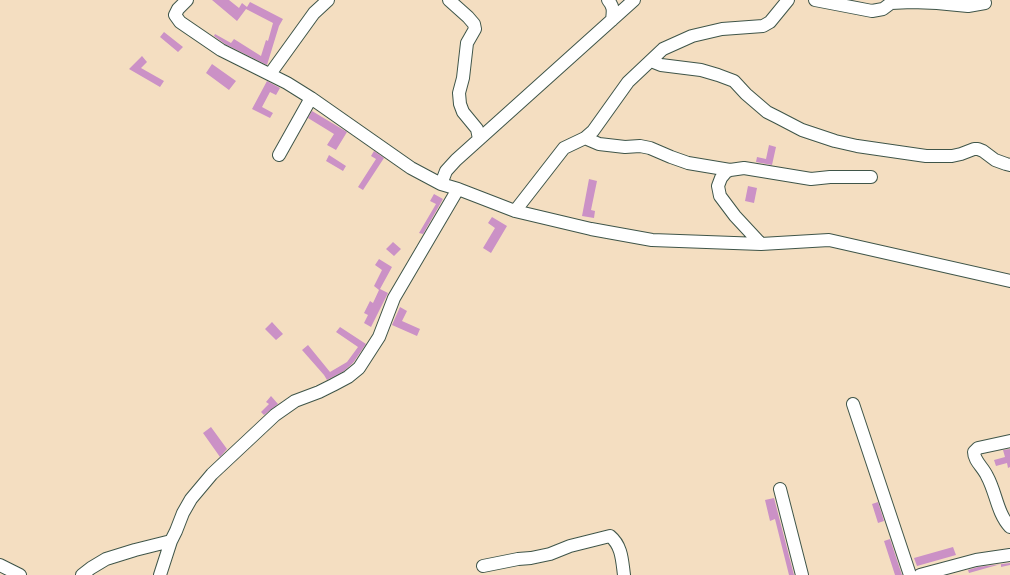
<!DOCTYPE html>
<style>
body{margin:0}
canvas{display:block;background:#f4dec1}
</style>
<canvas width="1010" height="575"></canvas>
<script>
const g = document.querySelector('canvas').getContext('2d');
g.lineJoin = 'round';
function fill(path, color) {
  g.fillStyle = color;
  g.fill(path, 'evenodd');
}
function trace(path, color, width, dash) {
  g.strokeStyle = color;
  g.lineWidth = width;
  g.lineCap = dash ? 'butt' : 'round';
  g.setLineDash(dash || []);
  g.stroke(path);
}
const building = new Path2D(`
 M212,0h17l10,8 3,-5 5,4 3,-5 33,17 -4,7 -12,39 -42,-21 -11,-8 1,-2 16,9 3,-4 27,17 5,-16 2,1 5,-18 -27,-14 -9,12z
 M164,32l19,15 -5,5 -18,-15z
 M142,56l5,6 -6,6 23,13 -4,6 -31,-18z
 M212,64l24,17 -7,9 -23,-17z
 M267,81l13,7 -4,7 -6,-3 -8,15 11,6 -3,5 -18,-9z
 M312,111l35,21 -11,18 -9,-5 7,-11 -26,-16z
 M769,145l7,2 -4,18 -16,-3 1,-5 9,2z
 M374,151l10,7 -21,32 -5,-3 18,-28 -5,-3z
 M329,155l17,11 -3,5 -17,-10z
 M589,179l8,2 -6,29 4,1 -1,7 -12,-2z
 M748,186l9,2 -3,15 -9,-2z
 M434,194l9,5 -20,35 -4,-1 17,-29 -6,-3z
 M492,217l15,9 -16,27 -8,-5 12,-20 -7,-5z
 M393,242l8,7 -7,7 -8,-7z
 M379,259l13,8 -12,22 8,4 -17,34 -7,-4 4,-8 -4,-2 6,-12 3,2 6,-13 -5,-4 8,-16 -7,-5z
 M400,307l7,4 -5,10 18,8 -3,7 -25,-11z
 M272,322l11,12 -7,6 -11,-11z
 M340,327l26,17 -13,19 -9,8 -17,9 -3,-5 -22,-25 6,-5 22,27 17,-10 11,-15 -22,-15z
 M271,396l7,8 -14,11 -3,-3 8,-8 -3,-2z
 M211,427l16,22 -7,8 -17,-24z
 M1010,449v18l-2,1 -1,-5 -11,3 -2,-6 11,-3 -2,-7z
 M774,498l20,77h-5l-14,-56 -5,2 -5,-21z
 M878,502l6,19 -6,2 -6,-19z
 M890,539l12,36h-7l-11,-34z
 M953,547l3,8 -39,11 -3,-8z
 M1010,563v2l-9,2v-3l-32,9 -1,-3 10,-3z`);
const minor = new Path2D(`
 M187,0l-9,9 -3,6 5,7 41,28 66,33 24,15 100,70 30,16 17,5 57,22 76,18 61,11 109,4 68,-4 181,41
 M449,0l19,17 6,7 1,5 -8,14 -4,35 -4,15 1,11 3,8 14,17 2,10
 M608,0c6,7 5,11 4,20
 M815,0l57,11 11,-2 8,-6 21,-1 25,1 31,3 17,-3
 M651,61l10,4 40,5 17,5 16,6 12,13 21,18 10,5 25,13 33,11 22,5 69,10h26l9,-2 13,-5h4l5,2 12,9 11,4 4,1
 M270,74l44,-61 14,-13
 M585,138l14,6 26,3 15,-1 10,2 21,9 17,6 42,7
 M279,155l32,-57
 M441,184l5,-13 10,-11 178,-160
 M515,211l49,-63 21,-10 8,-7 35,-49 35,-33 29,-13 30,-7 41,-3 7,-4 18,-22
 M761,244l-26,-28 -15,-20 -2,-10 3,-8 5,-6 4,-2 14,-2 67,11 19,-2h41
 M853,404l57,171
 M1010,441l-32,7 -4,4c0,9 9,15 13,24 9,16 10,37 23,51
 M780,489l22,86
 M0,565l20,10
 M483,566l35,-7 13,-1 19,-4 20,-8 40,-10c12,10 12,24 14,39
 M82,575l9,-7 15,-9 29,-9 36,-9 5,-10 7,-18 8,-14 21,-25 63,-59 20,-14 24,-9 14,-7 15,-8 11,-9 20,-31 15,-39 64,-109
 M160,575l11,-34
 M920,575l56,-15 34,-5`);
fill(building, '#cb91c6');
trace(minor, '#3f5549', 14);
trace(minor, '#fff', 12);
</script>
